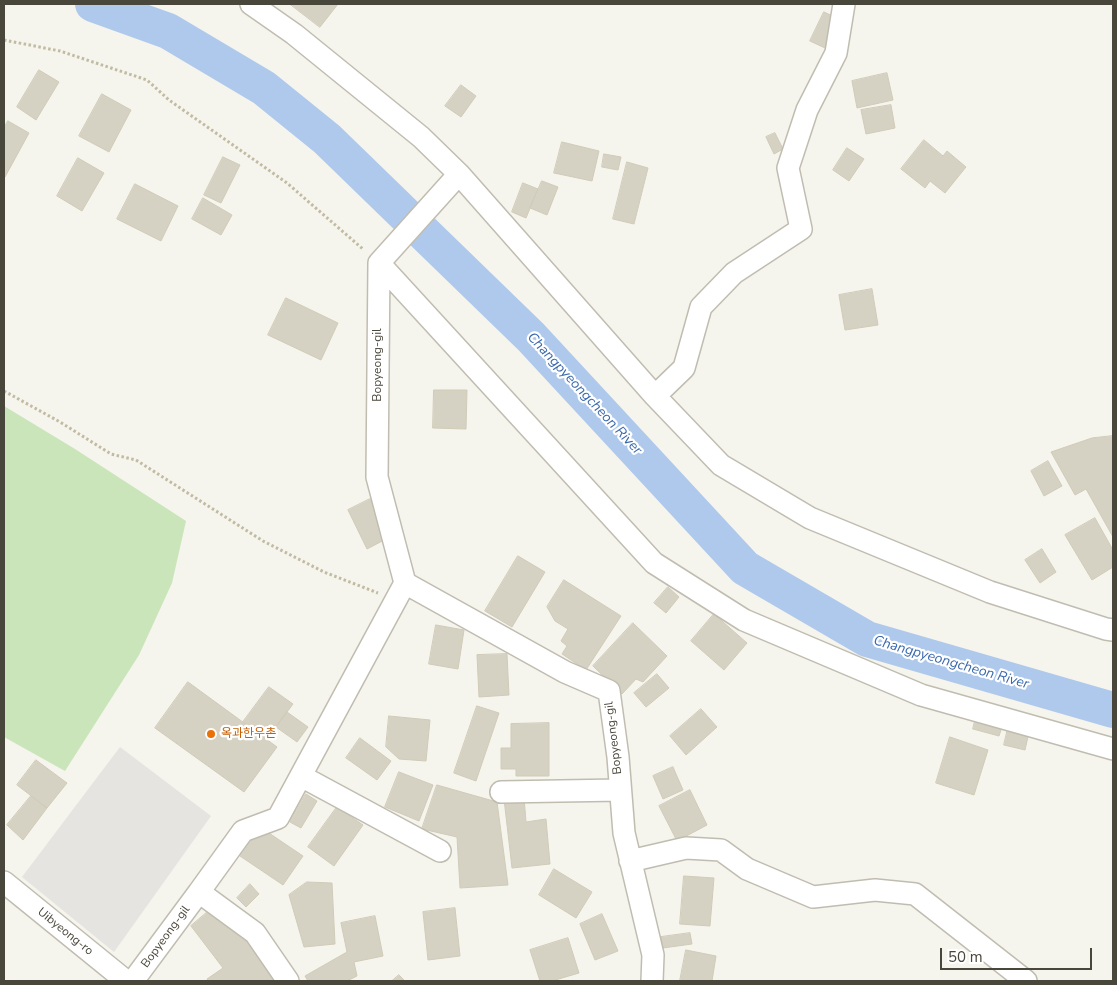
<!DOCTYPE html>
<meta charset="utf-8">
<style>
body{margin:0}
#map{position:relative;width:1117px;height:985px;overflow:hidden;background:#f5f4ed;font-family:"Nunito Sans",sans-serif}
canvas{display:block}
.frame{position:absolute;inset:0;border:5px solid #49463b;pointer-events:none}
.scale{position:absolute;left:940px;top:948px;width:152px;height:22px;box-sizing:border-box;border:2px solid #49463b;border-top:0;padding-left:6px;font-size:15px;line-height:18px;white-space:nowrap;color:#49463b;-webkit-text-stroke:4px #fff;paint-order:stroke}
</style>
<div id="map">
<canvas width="1117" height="985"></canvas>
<div class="frame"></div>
<div class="scale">50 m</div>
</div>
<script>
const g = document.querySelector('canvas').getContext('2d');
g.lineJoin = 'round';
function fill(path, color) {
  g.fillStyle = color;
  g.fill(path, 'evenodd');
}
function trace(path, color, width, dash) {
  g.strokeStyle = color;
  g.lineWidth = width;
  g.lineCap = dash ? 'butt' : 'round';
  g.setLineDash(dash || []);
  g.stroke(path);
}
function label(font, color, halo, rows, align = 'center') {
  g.font = font + ' "Nunito Sans","Noto Sans KR",sans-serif';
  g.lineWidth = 4.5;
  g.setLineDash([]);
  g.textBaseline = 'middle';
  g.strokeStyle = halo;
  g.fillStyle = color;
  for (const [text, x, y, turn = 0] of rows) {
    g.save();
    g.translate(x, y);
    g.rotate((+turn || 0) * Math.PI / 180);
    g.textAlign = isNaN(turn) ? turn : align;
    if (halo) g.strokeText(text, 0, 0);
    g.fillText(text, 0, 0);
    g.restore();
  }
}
const green = new Path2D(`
 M4,406l71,43 111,72 -14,62 -33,72 -74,116 -61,-34z`);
const parking = new Path2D(`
 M120,747l91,69 -97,136 -92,-75z`);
const river = new Path2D(`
 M93,4l75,27 96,57 63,51 204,198 214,231 122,71 246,71`);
const building = new Path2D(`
 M290,4h48l-18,23z
 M824,12l15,7 -14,29 -15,-7z
 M39,70l20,12 -23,38 -19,-13z
 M887,73l6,27 -36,8 -5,-27z
 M461,85l15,11 -15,21 -16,-11z
 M102,94l29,16 -22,42 -30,-16z
 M891,105l4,23 -29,6 -5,-24z
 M8,121l21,12 -24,44h-1v-49z
 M775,133l8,16 -9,5 -8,-17z
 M924,140l19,16 4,-5 19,16 -21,26 -15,-12 -5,7 -24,-19z
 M562,142l37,9 -7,30 -38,-8z
 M847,148l17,11 -15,22 -16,-11z
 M604,154l17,3 -3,13 -16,-3z
 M223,157l17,8 -19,38 -17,-8z
 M78,158l26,15 -22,38 -25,-15z
 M627,162l21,6 -14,56 -21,-5z
 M542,181l16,6 -11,28 -17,-7z
 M523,183l15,6 -12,29 -14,-6z
 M135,184l43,22 -17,35 -44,-22z
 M203,198l29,17 -11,20 -29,-16z
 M872,289l6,36 -33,5 -6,-35z
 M286,298l52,25 -17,37 -53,-25z
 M434,390h33l-1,39 -33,-1z
 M1113,436v101l-27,-48 -11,6 -24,-43 41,-14z
 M1048,461l14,25 -18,10 -13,-25z
 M370,499l18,39 -21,11 -19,-39z
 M1095,518l18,32v17l-21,13 -27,-45z
 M1042,549l14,23 -16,11 -15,-23z
 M518,556l27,16 -33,55 -27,-16z
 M564,580l57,36 -35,54 -24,-16 5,-8 -6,-5 7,-12 -13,-8 -8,-14z
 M668,587l11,10 -13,16 -12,-10z
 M714,614l33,29 -23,27 -33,-29z
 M633,623l34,33 -24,26 -7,-3 -14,15 -29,-28z
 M436,625l28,5 -6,39 -29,-5z
 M507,654l2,41 -30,2 -2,-42z
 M657,674l12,14 -23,19 -12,-14z
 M188,682l89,65 -33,45 -89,-64z
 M269,687l24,17 -26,35 -24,-17z
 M477,706l22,7 -23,68 -22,-8z
 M701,709l16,18 -31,28 -16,-19z
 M287,712l21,15 -11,15 -21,-15z
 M389,716l41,4 -4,41 -27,-2 -13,-12z
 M976,717l27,7 -4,12 -26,-7z
 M549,723v53h-33v-7h-15v-21h10v-24z
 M1008,728l21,4 -4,18 -21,-5z
 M950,737l38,13 -14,45 -38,-12z
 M360,738l31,23 -14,19 -31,-22z
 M36,760l31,23 -20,25 -30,-23z
 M673,767l10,23 -20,9 -10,-23z
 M399,772l34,13 -14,36 -34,-14z
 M437,785l60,17 11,83 -48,3 -3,-51 -35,-8z
 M690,790l17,35 -30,16 -18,-35z
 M306,794l11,7 -16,27 -11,-6z
 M31,796l16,12 -24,32 -16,-15z
 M524,797l2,25 20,-3 4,45 -38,4 -8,-69z
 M337,807l26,18 -29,41 -26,-19z
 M260,827l43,29 -20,29 -43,-29z
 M554,869l38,23 -16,26 -37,-23z
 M684,876l30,2 -4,48 -30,-2z
 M307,882l25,1 3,61 -31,3 -15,-52z
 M250,884l9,10 -13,13 -9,-9z
 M455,908l5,48 -32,4 -5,-48z
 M211,909l14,6 31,37 19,29h-67l-1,-2 16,-11 -32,-42z
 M602,914l16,37 -23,9 -15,-36z
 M375,916l8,40 -29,6 3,14 -10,5h-39l-3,-5 42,-24 -6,-29z
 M690,933l2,11 -29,4 -2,-11z
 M568,938l11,35 -27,8h-12l-10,-31z
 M686,950l30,6 -4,25h-32z
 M399,975l6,6h-13z`);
const path = new Path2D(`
 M4,40l56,11 87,29 22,20 118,83 77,67
 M4,391l56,31 51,32 25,6 127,81 61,31 54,21`);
const minor = new Path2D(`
 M251,4l43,30 127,103 38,37 196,222 66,69 89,53 180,74 116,37 7,1
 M379,263l275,300 90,57 177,75 192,54
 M655,396l29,-28 17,-61 33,-34 67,-44 -13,-61 19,-58 29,-57 8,-49
 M405,583l160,89 44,19 9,66 6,76 29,122 -1,26
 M301,776l139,75
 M501,792l119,-2
 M630,861l56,-13 35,2 26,19 66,28 62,-7 40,4 111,87
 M4,882l122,99
 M199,892l44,-61 35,-13 127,-235 -28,-106 2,-214 80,-89
 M133,981l66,-89 56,41 33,48`);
const markers = [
 [211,734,5,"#e8710a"]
];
const streetNames = [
 ["Bopyeong-gil",378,365,-90],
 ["Bopyeong-gil",614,738,-97],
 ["Uibyeong-ro",65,932,39],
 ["Bopyeong-gil",166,937,-54]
];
const foodNames = [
 ["옥과한우촌",221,734]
];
const waterNames = [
 ["Changpyeongcheon River",584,394,47],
 ["Changpyeongcheon River",951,663,16]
];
fill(green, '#cae5ba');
fill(parking, '#e5e4e0');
trace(river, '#afc9ec', 36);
fill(building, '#d6d2c3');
trace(building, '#d0cbb7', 1);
trace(minor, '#c0bdb0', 24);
trace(path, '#c1bba2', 3, [2.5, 2.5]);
trace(minor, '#fff', 21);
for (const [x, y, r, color] of markers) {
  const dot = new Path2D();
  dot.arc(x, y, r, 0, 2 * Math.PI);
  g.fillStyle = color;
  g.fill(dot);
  trace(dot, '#fff', 2);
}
label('12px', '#49463b', '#fff', streetNames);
label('12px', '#c56008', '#fff', foodNames, 'left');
label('italic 14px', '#3b69ae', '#fff', waterNames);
</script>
